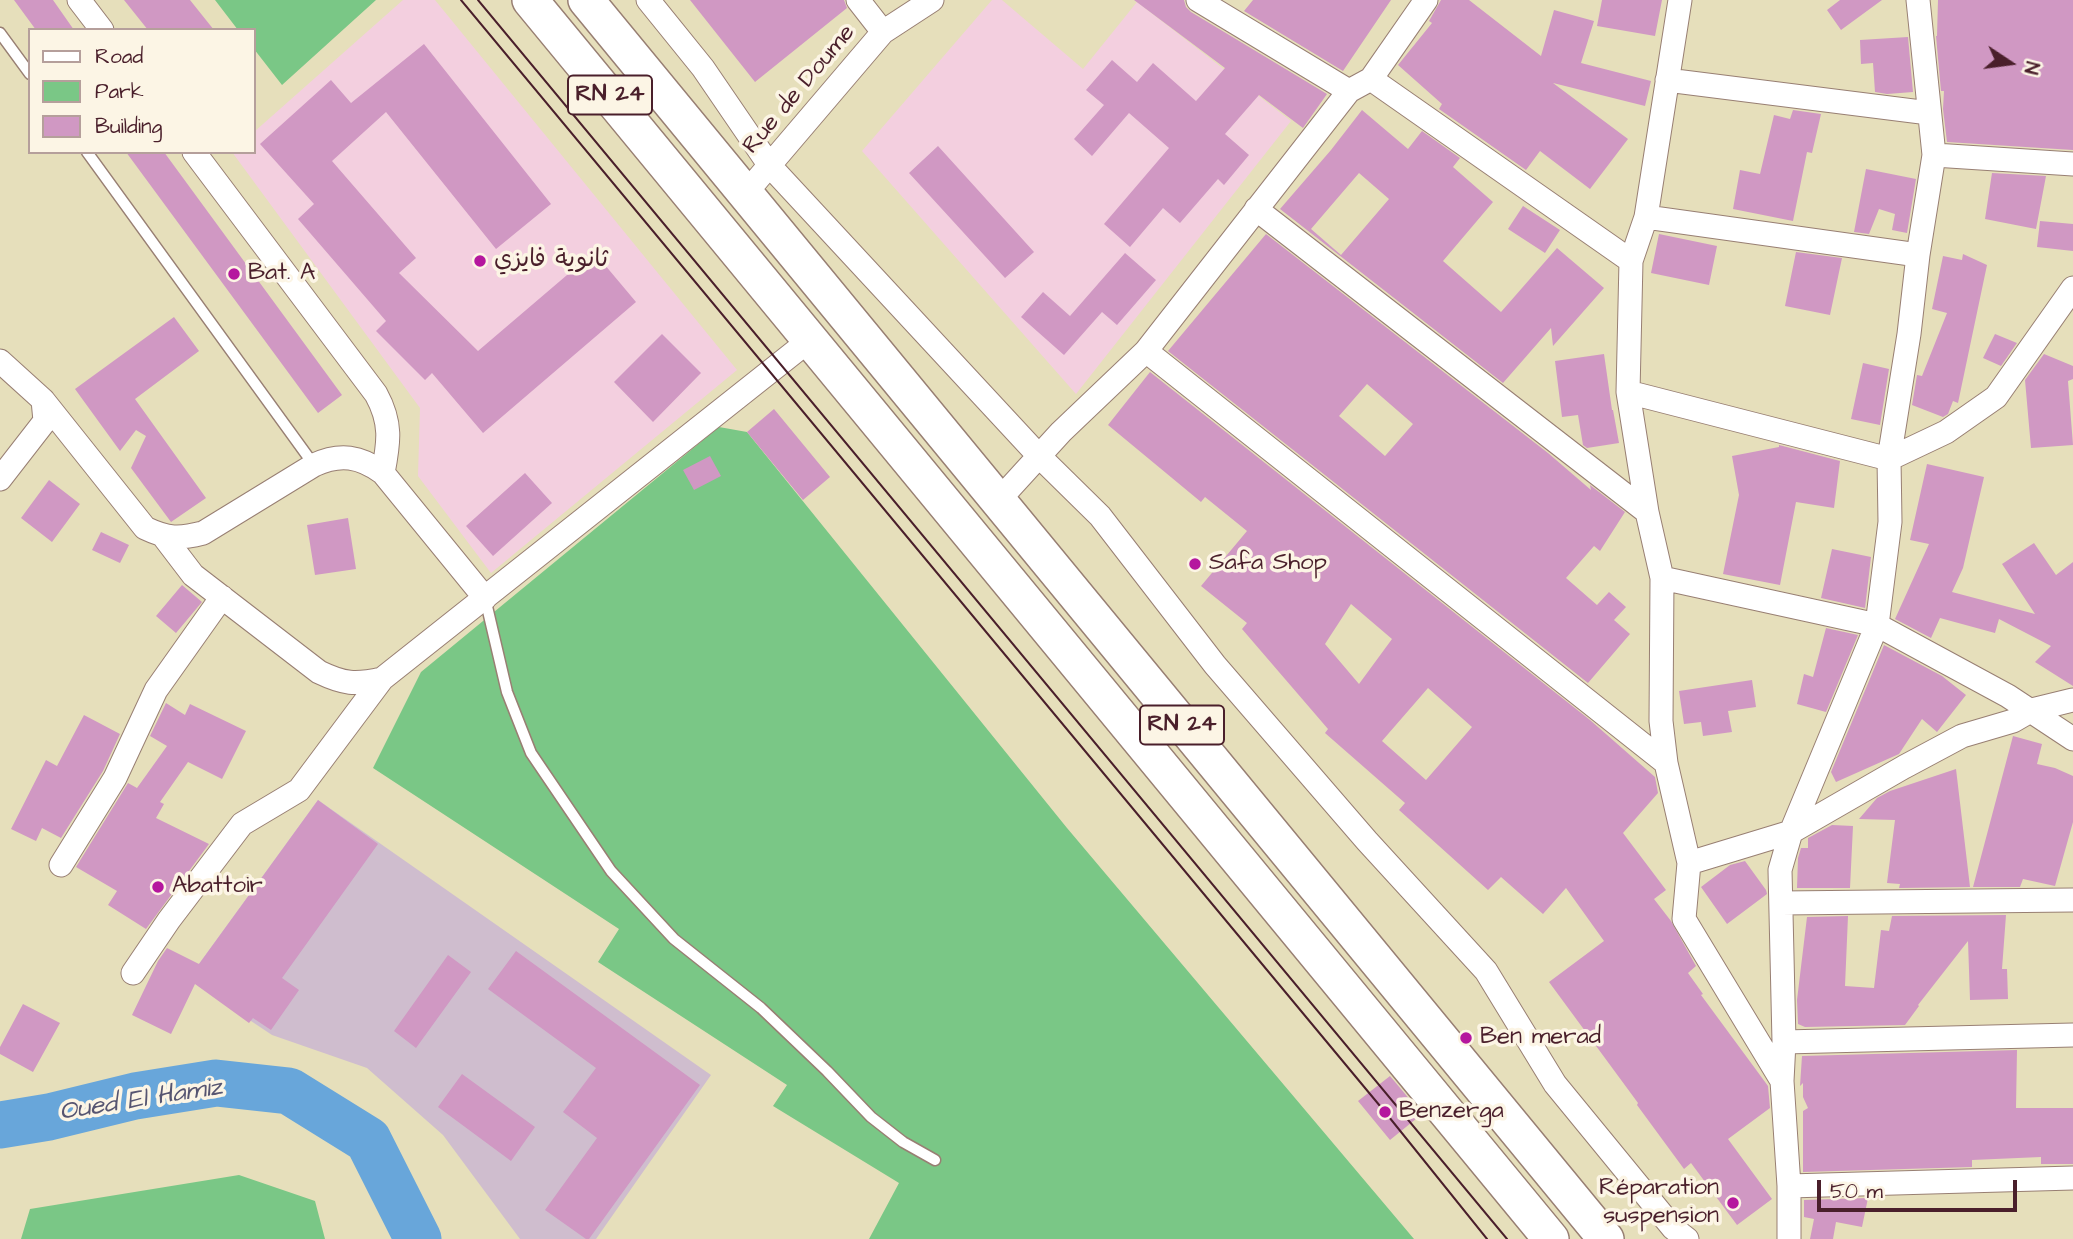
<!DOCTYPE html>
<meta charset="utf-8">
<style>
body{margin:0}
#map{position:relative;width:2073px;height:1239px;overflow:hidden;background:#e6dfbb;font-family:"Architects Daughter",sans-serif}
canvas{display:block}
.legend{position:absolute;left:28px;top:28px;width:228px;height:126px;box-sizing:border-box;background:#fcf5e5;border:2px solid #b59f9b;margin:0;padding:9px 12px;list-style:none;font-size:21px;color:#4a1f2b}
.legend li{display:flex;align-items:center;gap:14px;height:35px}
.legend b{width:35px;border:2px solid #b59f9b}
.north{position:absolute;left:1975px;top:28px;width:70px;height:70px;-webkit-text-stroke:5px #fcf5e5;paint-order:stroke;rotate:103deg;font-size:19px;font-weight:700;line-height:28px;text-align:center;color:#4a1f2b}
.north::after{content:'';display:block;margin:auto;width:24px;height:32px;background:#4a1f2b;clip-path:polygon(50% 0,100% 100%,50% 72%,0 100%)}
.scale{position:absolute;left:1817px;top:1180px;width:200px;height:32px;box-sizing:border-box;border:4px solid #4a1f2b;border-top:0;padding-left:9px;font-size:21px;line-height:24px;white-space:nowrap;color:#4a1f2b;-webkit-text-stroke:5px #fcf5e5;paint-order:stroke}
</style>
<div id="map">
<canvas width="2073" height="1239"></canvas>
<ul class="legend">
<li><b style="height:9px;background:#fff"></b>Road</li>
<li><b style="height:19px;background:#7ac786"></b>Park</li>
<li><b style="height:19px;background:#d098c3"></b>Building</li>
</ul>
<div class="north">N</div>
<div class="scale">50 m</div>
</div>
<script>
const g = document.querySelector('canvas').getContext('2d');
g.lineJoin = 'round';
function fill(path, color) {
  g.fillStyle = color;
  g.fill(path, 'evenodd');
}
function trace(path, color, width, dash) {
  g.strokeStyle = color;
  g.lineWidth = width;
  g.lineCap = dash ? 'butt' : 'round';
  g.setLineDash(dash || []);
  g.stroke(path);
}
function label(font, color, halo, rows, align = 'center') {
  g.font = font + ' "Architects Daughter","Playpen Sans Arabic",sans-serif';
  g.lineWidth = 7;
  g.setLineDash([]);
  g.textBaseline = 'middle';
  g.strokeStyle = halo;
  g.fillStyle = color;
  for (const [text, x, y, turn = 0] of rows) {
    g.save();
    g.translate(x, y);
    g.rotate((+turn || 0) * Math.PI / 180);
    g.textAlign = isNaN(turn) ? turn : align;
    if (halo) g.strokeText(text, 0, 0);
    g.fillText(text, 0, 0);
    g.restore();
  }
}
const built = new Path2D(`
 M403,0h32l302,370 -246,203 -73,-97 2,-68 -188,-256h22v-20z
 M992,0h10l81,69 54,-67 154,119 -215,273 -214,-243z`);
const industrial = new Path2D(`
 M318,800l393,275 -115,164h-76l-77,-104 -76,-67 -95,-33 -84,-56z`);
const green = new Path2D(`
 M215,0h161l-94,85 -28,-36v-19h-16z
 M719,427l28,5 320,396 347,411h-545l30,-56 -126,-77 14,-21 -189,-123 21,-33 -246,-161 48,-96z
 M239,1175l76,26 10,38h-304l9,-30z`);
const river = new Path2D(`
 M0,1125l49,-8 86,-21 81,-13 73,8 79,49 50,99`);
const building = new Path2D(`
 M14,0h39l21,30h-38z
 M124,0h66l24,30h-66z
 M690,0h154l3,8 -92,74z
 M1134,0h50l2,7 5,5 136,82 -24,34 -44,-33 -34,39 24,21 -25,30 -6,-6 -38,44 -17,-15 -33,39 -26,-23 65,-76 -40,-35 -37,43 -18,-17 30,-34 -18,-15 26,-30 25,22 16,-19 43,38 29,-33z
 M1253,0h138l-48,71 -99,-60z
 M1441,0h28l72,56 13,-46 40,11 -13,42 70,18 -6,25 -92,-23 75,56 -38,50 -50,-38 -14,19 -87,-61 3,-5 -44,-39 34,-42 -3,-2z
 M1602,0h60l-7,36 -58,-10z
 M1840,0h42l-41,30 -14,-20z
 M1938,0h135v150l-126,-8 -4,-33 1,-18h-3l-5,-55h1z
 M1908,37l5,55 -26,2 -12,-2 -2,-29 -12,1 -1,-24z
 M424,44l127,160 -55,45 -110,-137 -54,49 84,97 -17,15 79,78 116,-99 42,50 -153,131 -51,-60 -7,7 -49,-49 10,-10 -88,-102 16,-15 -54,-60 71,-64 20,23z
 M1362,110l46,39 14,-18 38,27 -7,9 40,35 -50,59 58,51 56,-64 47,40 -51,58 -2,-18 -48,55 -223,-174 51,-59zM1359,173l30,26 -48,56 -30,-26z
 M1793,110l28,4 -9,39 -5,-1 -14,69 -60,-12 7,-39 20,4 14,-59 16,4z
 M938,146l96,106 -29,26 -96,-105z
 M126,152h38l178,243 -24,18z
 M1866,169l50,10 -9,54 -15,-3 3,-16 -16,-5 -10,25 -15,-2z
 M1992,173l54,3 -10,53 -51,-10z
 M1523,206l37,24 -15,23 -37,-24z
 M2040,221l33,3v27l-36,-4z
 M1266,234l282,219 43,37 -1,-5 35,27 -25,39 -6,-5 -28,32 31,27 12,-13 17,15 -12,13 16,14 -42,49 -420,-332zM1367,384l46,40 -28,32 -46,-40z
 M1659,234l58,12 -8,39 -58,-12z
 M1796,252l46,6 -12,57 -45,-9z
 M1125,253l31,27 -39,45 -15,-13 -38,43 -43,-38 22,-25 27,24z
 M1963,254l24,11 -29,138 -5,-2 -5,13 -5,3 -31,-12 5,-30 5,1 25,-63 -15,-4 11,-53 19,4z
 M174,317l25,34 -64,48 71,99 -35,24 -40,-54 15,-32 -10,-6 -16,21 -45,-62z
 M662,334l39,39 -48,49 -39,-40z
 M1995,334l22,9 -16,23 -18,-8z
 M1604,354l8,56h1l6,33 -32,5 -4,-3 -5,-30 -16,2 -7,-56z
 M2044,354l29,12v13l-5,2 5,64 -42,3 -6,-68z
 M1863,363l26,6 -9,56 -29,-6z
 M1150,372l440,348 65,57 3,16 -35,40 43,57 -12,9 17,22 25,45 -8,7 15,21 -2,1 67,91 2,22 -42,31 44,60 -35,26 -46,-62 -7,6 -47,-64 1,-2 -89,-121 55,-41 -38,-53 -23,26 -42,-37 -13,13 -89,-80 6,-7 -80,-70 3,-4 -86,-100 5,-6 -46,-37 46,-55 -42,-34 -4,5 -93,-77zM1351,604l41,35 -33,45 -34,-40zM1428,688l44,39 -46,53 -44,-39z
 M774,409l56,68 -27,23 -56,-68z
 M1779,445l61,16 -6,47 -38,-6 -16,83 -57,-11 16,-79 -7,-39 47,-9z
 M710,456l11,20 -27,14 -11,-20z
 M1927,464l57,13 -21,91 -11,24 83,22 -33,-50 32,-21 22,32 17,-13v124l-38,-24 16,-16 -52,-27 -4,14 -55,-15 -9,20 -36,-19 34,-75 -19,-4z
 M525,473l27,30 -59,53 -27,-30z
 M49,480l31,24 -28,38 -31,-24z
 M348,518l8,51 -41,6 -8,-50z
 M101,532l28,13 -9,18 -28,-13z
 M1832,549l39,8 -6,51 -44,-10z
 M182,585l20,17 -26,31 -20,-17z
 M1826,628l32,7 -32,77 -29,-8 7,-30 9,3z
 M1884,645l58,31 24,19 -29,37 -15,-13 -23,35 -63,28 -5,-10z
 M1752,680l4,27 -28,4 4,21 -29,4 -2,-14 -17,2 -5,-33z
 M166,703l19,12 5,-11 56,27 -24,48 -34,-17 -28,40 4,2 -8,14 53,26 -63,85 -38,-24 9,-14 -41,-24 52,-84 9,5 30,-42 -17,-10z
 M84,715l36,19 -17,37 -42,67 -19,-10 -6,13 -25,-12 35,-69 11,6z
 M2013,736l29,8 -5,20 18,4 18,8v46l-18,64 -32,-7 -3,8h-47z
 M1956,769l14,118 -71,1 1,-4 -13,-1 8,-63 -36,-1 18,-21 13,-7z
 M318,800l60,44 -96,134 17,12 -28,40 -18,-12 -4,5 -54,-39 -24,50 -39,-19 26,-54 9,-13 32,16z
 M1832,825l21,1 -3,62h-53l1,-30 3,-10h7v-10z
 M1745,861l21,29 1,4 -40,30 -26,-37 29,-22z
 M2006,915l-4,54h5l1,30 -38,1 -2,-59 -50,64 1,1 -14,19 -100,2 -7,-3 -1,-24 10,-83 41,-1 -3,70 29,2 7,-58 8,1 3,-15z
 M516,951l184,134 -111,154h-3l-41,-29 52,-72 -34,-26 33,-44 -108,-79z
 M448,955l23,17 -55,76 -22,-17z
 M23,1004l37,19 -27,49 -33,-18v-7z
 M2017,1050l-1,58h57v56h-32v-7l-69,3v7l-169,5v-61l5,-3 -5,-11v-14l-3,3 2,-30z
 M462,1074l73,53 -24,34 -73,-54z
 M1390,1076l32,38 -32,26 -32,-39z
 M1868,1198l-6,29 -26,-5 -3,17h-23l4,-20 -10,-2v-17z`);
const service = new Path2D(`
 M0,33l30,41
 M87,152l227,313
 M485,598l22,94 24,61 80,118 63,68 87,69 66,63 44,46 32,25 32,18`);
const minor = new Path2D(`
 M79,0l23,30
 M648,0l55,68 67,98 269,290 61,60 115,149 152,176 119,130 69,113 118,144 14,11
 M858,0l25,32
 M1198,0l151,91
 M1680,0l-34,217 -15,44 -3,131 19,120 15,66 -1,143 5,42 23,100 -5,56 98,162
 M1371,79l260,182
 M1667,80l262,33
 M194,152l182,242c16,29 13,48 7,79
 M1934,155l139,9
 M745,194l138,-162 49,-32
 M1256,209l391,303
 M1646,217l272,38
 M1146,351l520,412
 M0,361l43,39 102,128c23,11 34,11 58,5l111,-68c26,-12 46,-9 69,8l102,125
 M1628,392l261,67 57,-27 50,-35 77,-109
 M0,479l45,-58 -2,-21
 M998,501l63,-69 85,-81 203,-260 22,-12 55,-79
 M164,537l29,38 126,97c25,12 36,13 63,7l429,-340
 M1662,578l215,47 131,71 65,43
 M1689,863l102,-31 113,-65 58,-31 51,-15 19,-11 41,-10
 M61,865l54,-87 41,-88 66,-93
 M1781,903l292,-3
 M133,973l36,-53 73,-96 57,-34 83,-111
 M1784,1042l289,-7
 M1789,1186l284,-8
 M1789,1239v-53l-7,-105 2,-39 -4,-172 11,-38 86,-207 13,-103 -1,-63 20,-125 9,-79 16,-100 -16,-155`);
const primary = new Path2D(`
 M530,0l1021,1239
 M586,0l1020,1239`);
const tram = new Path2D(`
 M461,0l924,1112 102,127
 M478,0l1029,1239`);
const markers = [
 [480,261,7,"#b5179e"],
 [234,274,7,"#b5179e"],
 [1195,564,7,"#b5179e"],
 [158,887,7,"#b5179e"],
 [1466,1038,7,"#b5179e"],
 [1385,1112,7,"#b5179e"],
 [1733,1203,7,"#b5179e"]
];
const shields = [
 [610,95,84],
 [1182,725,84]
];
const shieldNames = [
 ["RN 24",610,95],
 ["RN 24",1182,725]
];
const streetNames = [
 ["Rue de Doume",800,90,-50]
];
const poiNames = [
 ["ثانوية فايزي",494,261],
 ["Bat. A",248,274],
 ["Safa Shop",1209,564],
 ["Abattoir",172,887],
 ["Ben merad",1480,1038],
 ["Benzerga",1399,1112],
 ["Réparation",1719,1189,"right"],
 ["suspension",1719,1217,"right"]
];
const waterNames = [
 ["Oued El Hamiz",141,1101,-9]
];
fill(built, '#f3cfdf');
fill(industrial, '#cfbdce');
fill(green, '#7ac786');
trace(river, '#68a6da', 47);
fill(building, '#d098c3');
trace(service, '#987f73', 13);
trace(minor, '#987f73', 25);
trace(primary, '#987f73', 38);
trace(service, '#fff', 10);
trace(minor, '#fff', 23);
trace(primary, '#fff', 35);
trace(tram, '#4a1f2b', 2);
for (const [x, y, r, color] of markers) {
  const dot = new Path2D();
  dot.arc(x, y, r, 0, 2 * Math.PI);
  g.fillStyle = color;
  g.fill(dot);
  trace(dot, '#fcf5e5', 2.5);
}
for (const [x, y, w] of shields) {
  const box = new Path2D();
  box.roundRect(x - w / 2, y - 19.5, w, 39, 5);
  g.fillStyle = '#fcf5e5';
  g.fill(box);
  trace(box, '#4a1f2b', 2);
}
label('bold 23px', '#4a1f2b', null, shieldNames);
label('24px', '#4a1f2b', '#fcf5e5', streetNames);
label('24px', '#4a1f2b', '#fcf5e5', poiNames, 'left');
label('italic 26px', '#565571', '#fcf5e5', waterNames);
</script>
